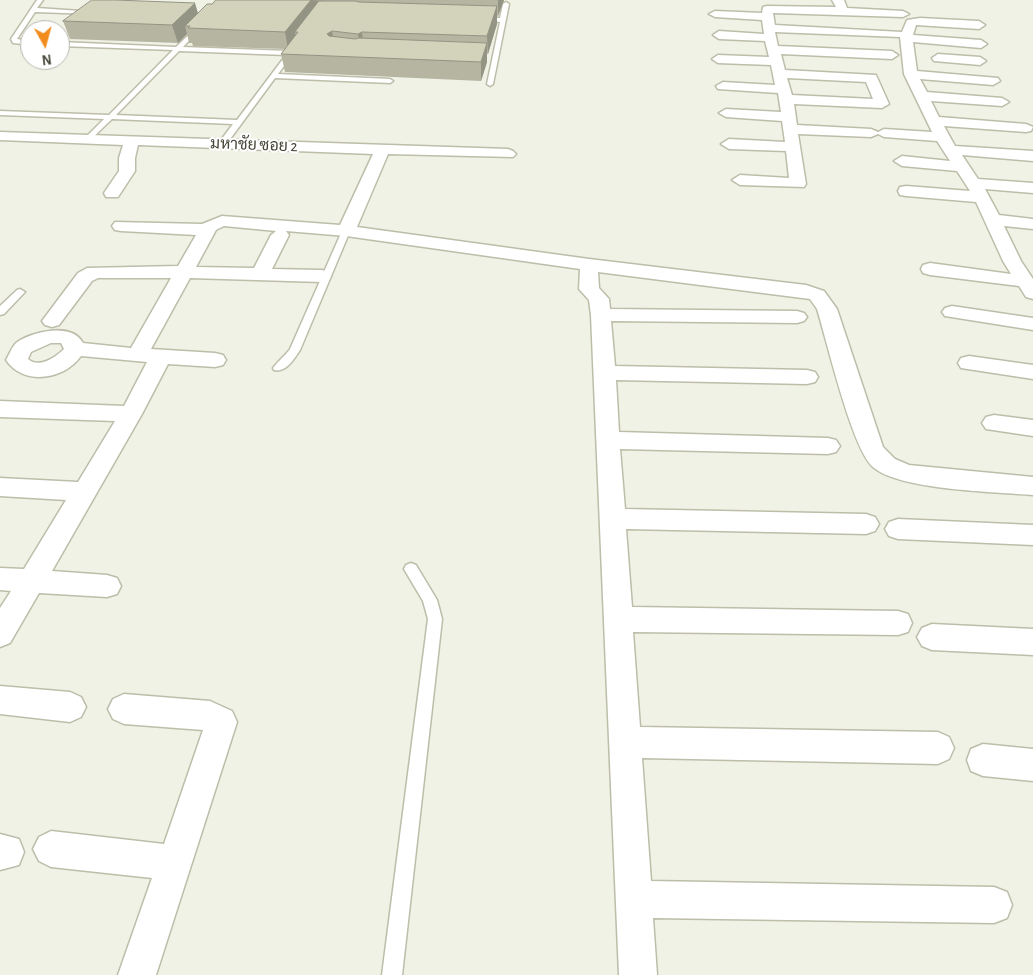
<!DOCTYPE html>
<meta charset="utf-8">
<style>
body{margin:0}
#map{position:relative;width:1033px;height:975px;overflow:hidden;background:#f1f2e6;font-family:"Alegreya Sans",sans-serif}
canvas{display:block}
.north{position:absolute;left:20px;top:20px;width:50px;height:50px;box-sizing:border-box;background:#fff;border:1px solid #b5b4ae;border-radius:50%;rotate:173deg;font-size:14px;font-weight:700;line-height:20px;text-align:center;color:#454435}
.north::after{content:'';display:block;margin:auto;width:18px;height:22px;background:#f28c1e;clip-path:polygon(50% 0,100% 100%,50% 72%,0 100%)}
</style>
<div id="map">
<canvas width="1033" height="975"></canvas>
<div class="north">N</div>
</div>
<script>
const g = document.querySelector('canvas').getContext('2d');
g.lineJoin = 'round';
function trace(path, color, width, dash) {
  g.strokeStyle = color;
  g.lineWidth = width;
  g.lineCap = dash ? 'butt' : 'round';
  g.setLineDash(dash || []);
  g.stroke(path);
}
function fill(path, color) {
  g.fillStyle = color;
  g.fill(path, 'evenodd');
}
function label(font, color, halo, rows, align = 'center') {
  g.font = font + ' "Alegreya Sans",Sarabun,sans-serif';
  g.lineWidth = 4;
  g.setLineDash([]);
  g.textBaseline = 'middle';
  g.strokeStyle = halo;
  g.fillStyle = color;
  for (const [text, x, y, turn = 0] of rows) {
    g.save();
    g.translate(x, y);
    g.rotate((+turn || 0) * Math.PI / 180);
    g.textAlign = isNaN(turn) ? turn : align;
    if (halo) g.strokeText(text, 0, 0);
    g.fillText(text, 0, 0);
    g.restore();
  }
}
const service = new Path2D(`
 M37,0h6l-6,8 59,4 -3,2 -58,-2 -18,27 13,2v4l-17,-2 -2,-4z
 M506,2l3,2 -16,80 -3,2 -3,-2 13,-62 -22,-3 3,-2 19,1 3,-14z
 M200,24l2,3 -19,20 106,4 4,-3 3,2 -18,24 112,5 3,2 -3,2 -115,-5 -50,68h-3l-4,-2 15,-20 -121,-5 -24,23h-3v-4l19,-19 -104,-4v-4l109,4 64,-65 -113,-4v-4l116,5zM179,51l107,4 -49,65 -121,-5z
 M346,228l4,3 -50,119c-6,9 -14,23 -26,20l-1,-2c5,-7 12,-12 17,-19l52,-118z
 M20,289l5,3 -2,2 -19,20 -4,1v-9l17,-16z
 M411,563l5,2 21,35 5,19 -40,356h-20l46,-356 -5,-18 -19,-32 2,-4z`);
const minor = new Path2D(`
 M832,0h12l3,8 56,3 6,3 -6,3 -130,-4 2,12 127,7 5,-12 13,-2 59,3 6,4 -6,4 -63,-4 -3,10 68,5 6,4 -6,4 -68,-6 4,29 81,7 2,3 -7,4 -73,-6 7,13 75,6 7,4 -7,4 -71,-5 8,16 87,7 7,3 -2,4 -5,1 -82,-6 11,20 78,5v10l-71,-6 16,24 55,4v10l-48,-4 14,26 34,4v10l-29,-3 17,35 12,18v20l-7,-2 -7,-11 -89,-11 -7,-2 -2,-4 2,-4 7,-2 81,11 -8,-13 -27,-59 -70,-6 -6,-1 -2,-4 2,-4 6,-1 64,5 -13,-20 -55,-5 -8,-5 8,-5 48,5 -13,-20 -53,-4 -6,-3 -7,3 -73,-3 8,50 -2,3 -64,-2 -8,-5 8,-5 49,3 -3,-27 -57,-2 -8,-5 8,-5 56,3 -3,-21 -56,-4 -7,-4 7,-4 55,3 -3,-19 -60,-4 -2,-3 7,-4 52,3 -4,-20 -53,-2 -6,-4 6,-4 51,2 -4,-16 -46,-2 -6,-4 6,-4 45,3 -2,-14 -47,-3 -6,-3 6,-3 47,2 1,-6 4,-1 69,1zM775,32l125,5 4,37 28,58 -48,-3 -6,3 -7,-3 -74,-4 -3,-21 88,4 7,-4 -13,-29 -91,-5 -4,-16 111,5 6,-4 -6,-4 -114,-5zM787,78l79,4 7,17 -81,-4z
 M938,54l42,3 6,4 -6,4 -46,-4 -2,-3z
 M0,132l508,17 5,2 3,3 -3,3 -125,-3 -31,73 232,32 217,26 18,6 13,18 46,138 12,12 14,6 124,12v18c-37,-3 -135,-5 -160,-28 -21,-18 -46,-126 -56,-158l-7,-10 -212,-27 1,16 10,11 1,10 187,2 7,2 3,4 -3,4 -7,2 -186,-2 4,45 192,4 8,2 3,5 -3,5 -8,2 -191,-4 3,52 209,6 8,2 4,6 -4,6 -8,2 -208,-5 5,60 241,5 9,3 4,7 -4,7 -9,3 -240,-5 6,78 266,4 10,3 4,9 -4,9 -10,3 -265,-3 7,95 298,5 11,5 5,11 -5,11 -11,5 -296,-6 9,123 343,6 13,5 5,13 -5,13 -13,5 -341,-5 4,57h-38l-28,-660 -2,-15 -10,-11 1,-20 -234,-33 -60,-5 3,4 -17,34 50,1 7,2 2,4 -2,4 -7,2 -132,-4 -39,71 64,4 8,2 3,5 -3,5 -8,2 -47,-3 -26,50 -90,157 55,4 10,3 4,8 -4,8 -10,3 -68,-4 -29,50 -10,4v-39l11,-17 -11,-1v-22l24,1 42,-69 -66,-4v-18l78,4 37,-61 -115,-4v-16l124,5 23,-44 -66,-6c-17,24 -58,30 -75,4 3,-5 6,-13 10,-17 16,-12 56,-21 67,0l48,5 40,-70h-73l-6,3 -33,44 -7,2 -7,-2 -3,-4 36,-48 9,-5 91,-2 18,-31 -75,-4 -6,-1 -3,-4 3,-4 87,2 20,-8 118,9 33,-71 -235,-9 -3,13v13l-17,26h-12l-2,-4 15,-22v-13l4,-13 -123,-5zM224,226l52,5 -5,4 -17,33 -58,-1 20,-37zM51,343h10l3,6c-8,8 -25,20 -36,10l3,-7z
 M952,306l81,12v12l-88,-14 -3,-4 3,-4z
 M969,356l64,9v14l-72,-11 -3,-5 3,-5z
 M994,415l39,5v16l-47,-7 -4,-6 4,-6z
 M898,519l135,6v20l-135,-6 -9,-3 -4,-7 4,-7z
 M932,624l101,5v26l-101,-5 -10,-4 -5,-9 5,-9z
 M0,686l70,6 11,5 5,10 -5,10 -11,5 -70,-8z
 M124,694l86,7 22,10 5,11 -81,253h-38l34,-97 -101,-11 -12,-6 -6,-12 6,-12 12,-6 113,13 39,-114 -79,-6 -11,-5 -5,-10 5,-10z
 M983,744l50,5v32l-50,-5 -12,-5 -4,-11 4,-11z
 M0,834l19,5 5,13 -5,13 -19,5z`);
const wall = new Path2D(`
 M216,0h288l-6,16h-1v8l-9,30h-1v8l-6,19 -196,-9 -4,-18 4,-5 -92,-3 -1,-3h-3l-2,-9 -9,9 -108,-4 -7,-18 135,-8 14,-9z`);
const shadedWall = new Path2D(`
 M311,0l15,1 -27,35 -1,-4h-3l1,7 -8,10 -3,-17z
 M498,0h6l-6,16z
 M195,3l5,17 -10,6h-5l2,8 -9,9 -6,-18z
 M497,6v18l-9,30 -1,-18z
 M332,31l3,18 -8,-15z
 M362,32l2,18 -3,2 -3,-18z
 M487,43v19l-6,19v-19z`);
const building = new Path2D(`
 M92,0h23l80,3 -23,22 -109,-4z
 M216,0h95l-26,32 -97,-4 2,-2h-5l22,-22h5z
 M319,1h36l4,1 138,4 -10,30 -125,-4 -4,2 -26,-3 -5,3 2,2 26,3 4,-1 128,5 -6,19 -200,-8 17,-22h-3z`);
const farStreetnames = [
 ["มหาชัย ซอย 2",254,145,2]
];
trace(service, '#bdbda9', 3);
trace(minor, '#bdbda9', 3);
fill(service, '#fff');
fill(minor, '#fff');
fill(wall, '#b5b5a2');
fill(shadedWall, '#949484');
fill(building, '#d3d3bc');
trace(building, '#949484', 1);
label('16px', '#454435', '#fff', farStreetnames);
</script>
